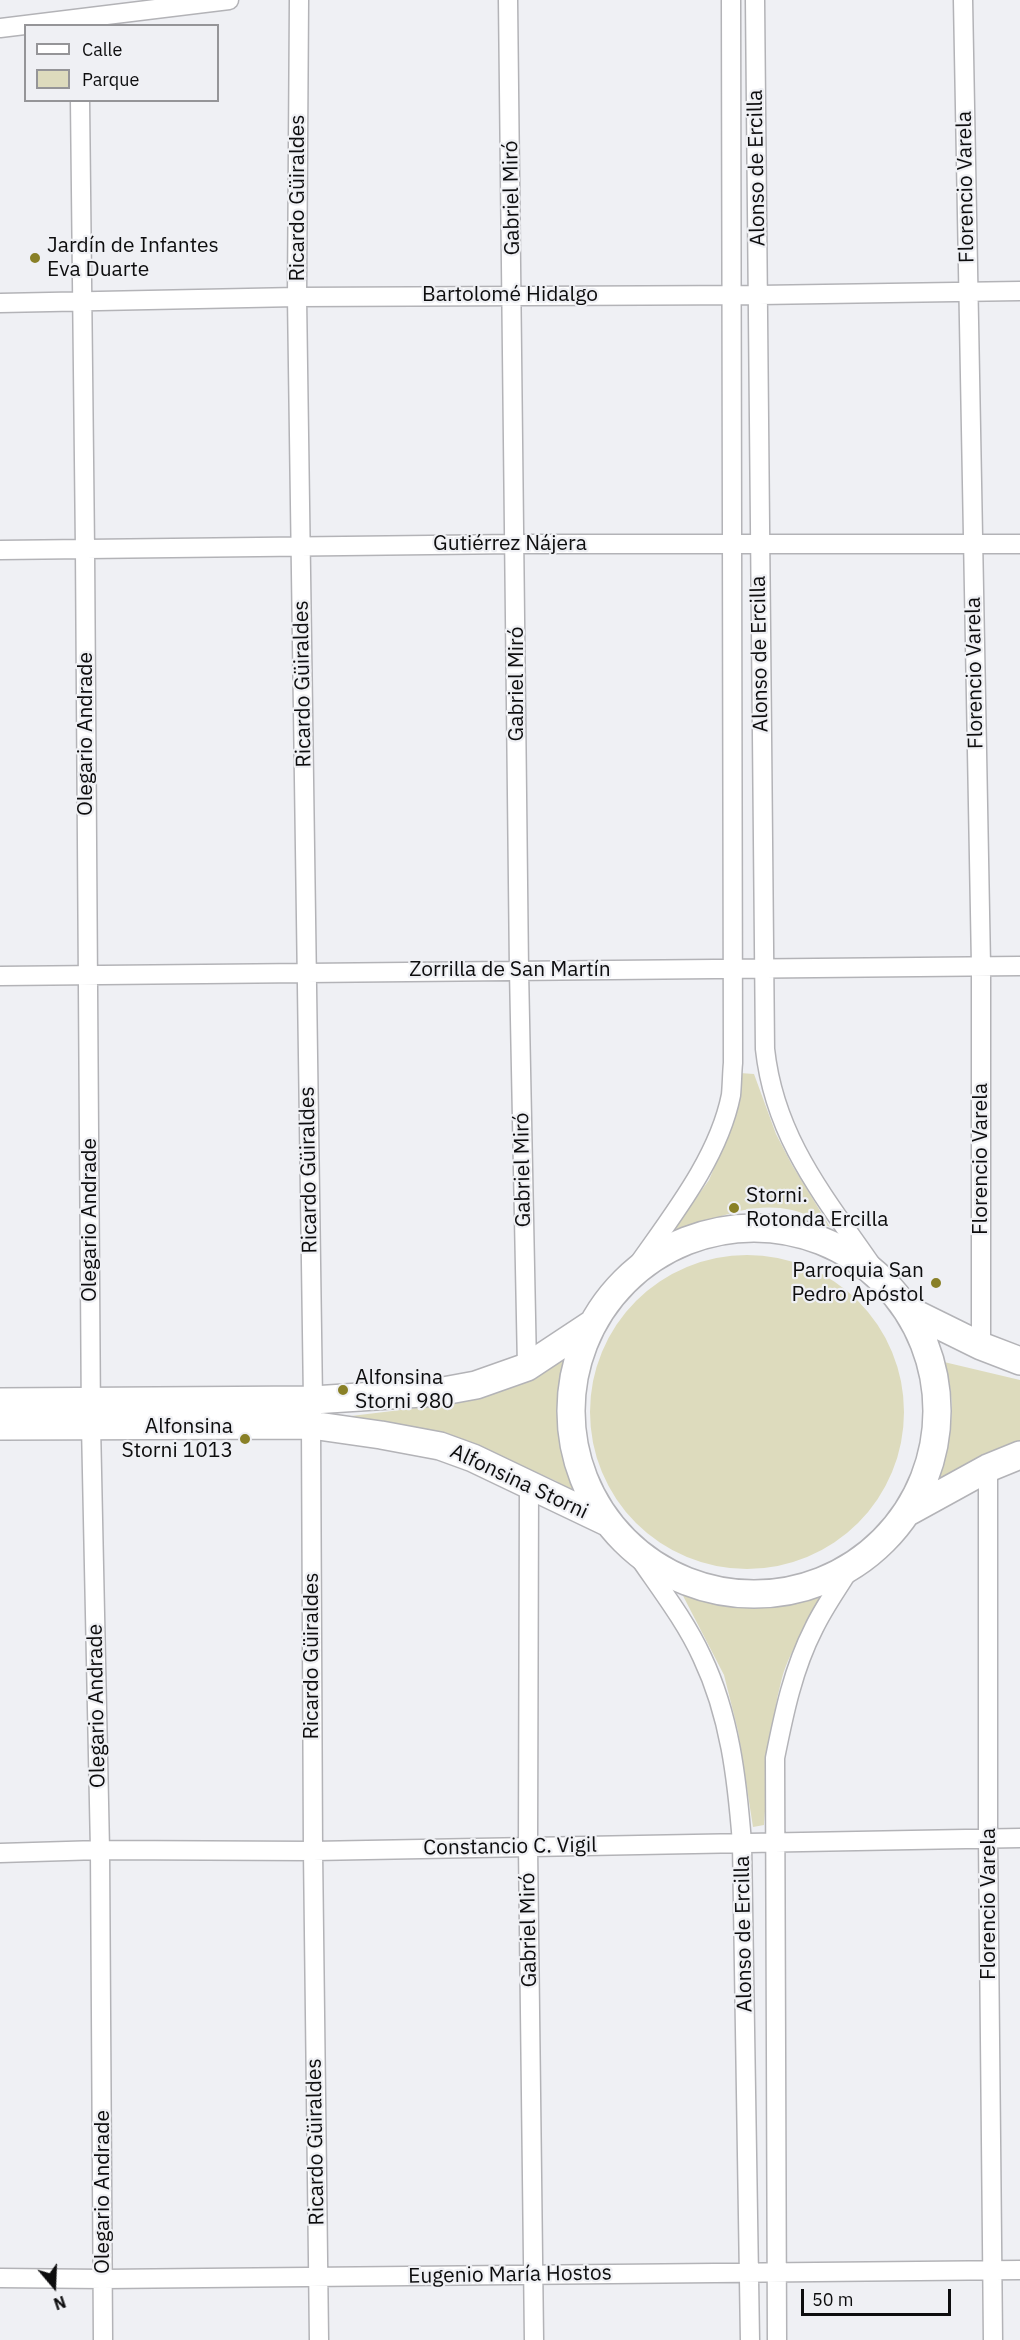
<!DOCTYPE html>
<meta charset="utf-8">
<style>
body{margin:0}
#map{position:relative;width:1020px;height:2340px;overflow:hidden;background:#eff0f4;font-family:"IBM Plex Sans",sans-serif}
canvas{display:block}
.legend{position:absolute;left:24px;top:24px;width:195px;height:78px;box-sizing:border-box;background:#eff0f4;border:2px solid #959598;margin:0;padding:8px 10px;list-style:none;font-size:18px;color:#0d0d0e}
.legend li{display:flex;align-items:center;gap:12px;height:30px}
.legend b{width:30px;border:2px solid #959598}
.north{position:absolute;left:24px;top:2256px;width:60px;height:60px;-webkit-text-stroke:4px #eff0f4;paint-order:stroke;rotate:161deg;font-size:16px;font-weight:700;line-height:24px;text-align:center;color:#0d0d0e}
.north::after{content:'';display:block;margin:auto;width:21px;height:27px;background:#0d0d0e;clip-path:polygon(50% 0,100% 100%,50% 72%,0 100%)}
.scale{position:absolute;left:801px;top:2289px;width:150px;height:27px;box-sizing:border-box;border:3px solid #0d0d0e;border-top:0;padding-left:8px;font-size:18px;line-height:21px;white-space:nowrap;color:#0d0d0e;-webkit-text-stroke:4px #eff0f4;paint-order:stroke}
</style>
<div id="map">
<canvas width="1020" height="2340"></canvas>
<ul class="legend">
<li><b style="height:8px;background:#fff"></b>Calle</li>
<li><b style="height:16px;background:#dddbbd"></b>Parque</li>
</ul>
<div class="north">N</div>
<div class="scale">50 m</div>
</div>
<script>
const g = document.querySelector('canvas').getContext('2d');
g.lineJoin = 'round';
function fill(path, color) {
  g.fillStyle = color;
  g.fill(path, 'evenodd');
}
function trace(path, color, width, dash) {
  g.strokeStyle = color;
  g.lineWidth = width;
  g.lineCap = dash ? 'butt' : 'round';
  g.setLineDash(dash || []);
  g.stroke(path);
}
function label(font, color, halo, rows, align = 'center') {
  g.font = font + ' "IBM Plex Sans",sans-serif';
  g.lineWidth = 4.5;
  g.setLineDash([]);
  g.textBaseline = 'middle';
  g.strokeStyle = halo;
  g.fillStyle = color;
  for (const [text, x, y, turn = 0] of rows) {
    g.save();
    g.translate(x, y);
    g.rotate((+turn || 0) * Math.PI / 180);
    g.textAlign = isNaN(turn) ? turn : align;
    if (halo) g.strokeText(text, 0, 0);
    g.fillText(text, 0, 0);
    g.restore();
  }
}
const green = new Path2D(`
 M740,1073l14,1 22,60 16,31 38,62c-12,-6 -25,-14 -38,-17 -43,-10 -84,11 -124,27l41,-57 19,-45z
 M590 1412a157 157 0 1 1 314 0a157 157 0 1 1-314 0Z
 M580,1343c-29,61 -21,98 4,158l-28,-20 -89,-39 -116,-26 99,-12 45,-12z
 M944,1362l76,18v66l-85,36c17,-41 23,-77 9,-120z
 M830,1589c-17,26 -40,60 -48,89 -13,48 -14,98 -18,147l-11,2 -15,-96 -14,-56 -44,-85 42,13 54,-1z`);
const street = new Path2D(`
 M299,0l-2,297 16,1103 -2,25 2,426 6,489
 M508,0l11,970 8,397
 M755,0l10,1049c10,93 64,153 114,227
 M963,0l18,965v381
 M0,28l229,-28
 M80,100l5,450 6,875 9,425 3,490
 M0,303l297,-6 462,-2 261,-4
 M0,550l516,-6h504
 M0,976l1020,-10
 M630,1276c37,-54 88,-115 101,-181 1,-10 1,-22 2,-32l-2,-1063
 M988,1468v370l5,502
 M529,1483l-1,364 6,493
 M636,1553c23,34 49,67 66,104 28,59 35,122 40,186l8,497
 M0,1853l100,-3 213,1 707,-13
 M0,2278l103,1 917,-9
 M777,2340l-2,-582c9,-45 18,-89 39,-130 10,-21 24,-40 36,-60`);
const secondary = new Path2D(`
 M571 1411a183 183 0 1 1 366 0a183 183 0 1 1-366 0Z
 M910,1311l71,35 39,15
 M0,1402l313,-2 125,-8 38,-7 51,-18 65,-43
 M0,1426l311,-1 70,10 59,11 33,12 134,64
 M908,1512l80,-44 32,-13`);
const markers = [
 [35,258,6,"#898027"],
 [734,1208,6,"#898027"],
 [936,1283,6,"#898027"],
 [343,1390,6,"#898027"],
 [245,1439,6,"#898027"]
];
const streetNames = [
 ["Alonso de Ercilla",757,168,-91],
 ["Florencio Varela",966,187,-91],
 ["Ricardo Güiraldes",298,198,-90],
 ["Gabriel Miró",512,198,-91],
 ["Bartolomé Hidalgo",510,295],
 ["Gutiérrez Nájera",510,544],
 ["Alonso de Ercilla",760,654,-91],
 ["Florencio Varela",975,673,-91],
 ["Ricardo Güiraldes",303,684,-91],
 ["Gabriel Miró",517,684,-90],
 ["Olegario Andrade",86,734,-90],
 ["Zorrilla de San Martín",510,970],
 ["Florencio Varela",981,1159,-90],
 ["Ricardo Güiraldes",309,1170,-91],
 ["Gabriel Miró",523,1170,-91],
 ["Olegario Andrade",90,1220,-90],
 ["Alfonsina Storni",519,1482,25],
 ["Ricardo Güiraldes",312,1656,-90],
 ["Olegario Andrade",97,1706,-91],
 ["Constancio C. Vigil",510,1847,-1],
 ["Florencio Varela",989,1904,-90],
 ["Gabriel Miró",529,1930,-91],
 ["Alonso de Ercilla",744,1934,-91],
 ["Ricardo Güiraldes",316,2142,-91],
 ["Olegario Andrade",103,2192,-90],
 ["Eugenio María Hostos",510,2275,-1]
];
const poiNames = [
 ["Jardín de Infantes",47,246],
 ["Eva Duarte",47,270],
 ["Storni.",746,1196],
 ["Rotonda Ercilla",746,1220],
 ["Parroquia San",924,1271,"right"],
 ["Pedro Apóstol",924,1295,"right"],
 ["Alfonsina",355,1378],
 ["Storni 980",355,1402],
 ["Alfonsina",233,1427,"right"],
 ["Storni 1013",233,1451,"right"]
];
fill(green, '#dddbbd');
trace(street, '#b3b3b7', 21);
trace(secondary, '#b3b3b7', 30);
trace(street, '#fff', 18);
trace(secondary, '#fff', 27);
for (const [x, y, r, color] of markers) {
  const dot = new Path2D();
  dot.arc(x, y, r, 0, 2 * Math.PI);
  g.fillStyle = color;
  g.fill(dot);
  trace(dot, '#eff0f4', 2);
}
label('21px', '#0d0d0e', '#eff0f4', streetNames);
label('21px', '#0d0d0e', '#eff0f4', poiNames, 'left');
</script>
